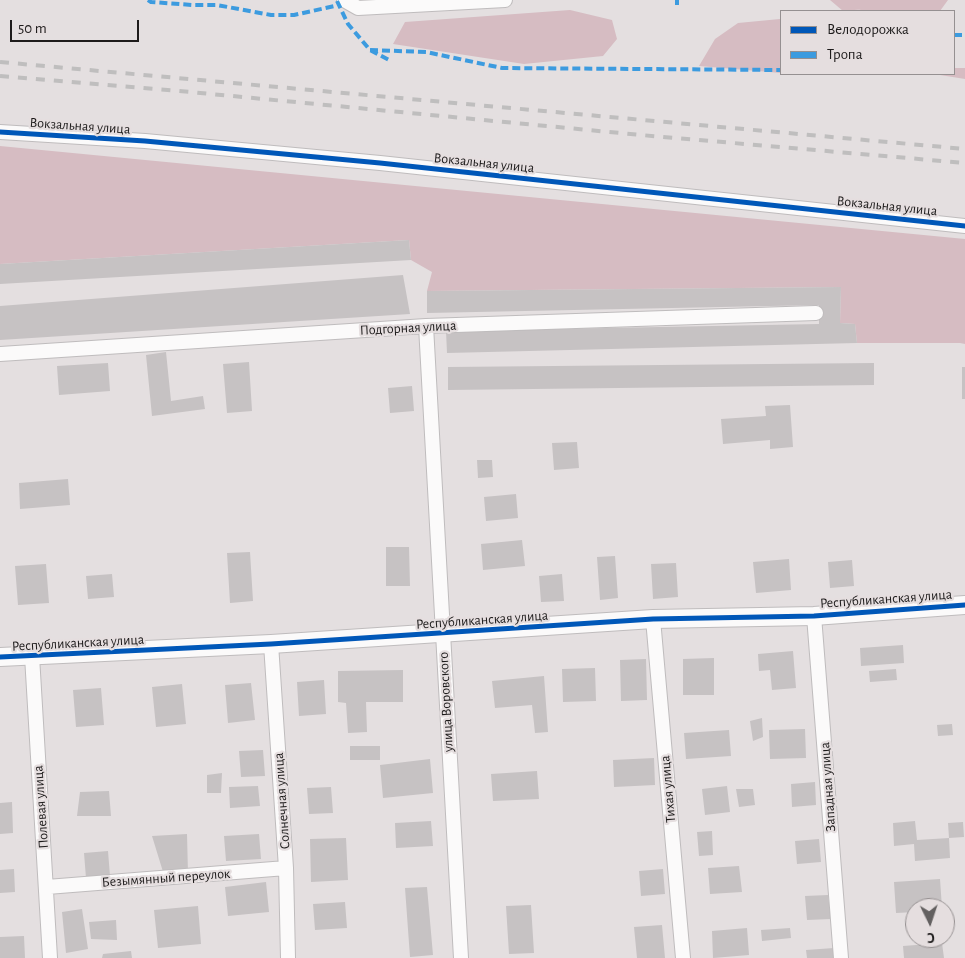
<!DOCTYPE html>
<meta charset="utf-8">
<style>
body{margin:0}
#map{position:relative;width:965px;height:958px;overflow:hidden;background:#e4dfe0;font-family:"Alegreya Sans",sans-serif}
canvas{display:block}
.legend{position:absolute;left:780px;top:10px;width:175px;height:65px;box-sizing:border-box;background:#e5dedf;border:1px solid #959091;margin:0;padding:6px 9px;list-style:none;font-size:15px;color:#1d1b1b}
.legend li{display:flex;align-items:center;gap:10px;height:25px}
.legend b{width:25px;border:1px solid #959091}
.north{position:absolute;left:905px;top:898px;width:50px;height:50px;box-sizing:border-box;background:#e5dedf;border:1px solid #959091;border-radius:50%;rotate:176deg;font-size:14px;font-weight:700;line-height:20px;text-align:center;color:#1d1b1b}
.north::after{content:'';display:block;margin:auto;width:18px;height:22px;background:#636060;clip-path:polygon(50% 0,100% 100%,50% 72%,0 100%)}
.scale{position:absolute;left:10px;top:20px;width:129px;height:22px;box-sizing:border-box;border:2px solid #1d1b1b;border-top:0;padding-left:6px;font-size:15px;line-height:18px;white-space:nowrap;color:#1d1b1b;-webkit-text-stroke:4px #e5dedf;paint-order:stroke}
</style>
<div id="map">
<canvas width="965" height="958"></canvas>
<ul class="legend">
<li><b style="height:6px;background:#0057b8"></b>Велодорожка</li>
<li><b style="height:6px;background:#3c9bdf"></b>Тропа</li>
</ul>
<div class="north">С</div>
<div class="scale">50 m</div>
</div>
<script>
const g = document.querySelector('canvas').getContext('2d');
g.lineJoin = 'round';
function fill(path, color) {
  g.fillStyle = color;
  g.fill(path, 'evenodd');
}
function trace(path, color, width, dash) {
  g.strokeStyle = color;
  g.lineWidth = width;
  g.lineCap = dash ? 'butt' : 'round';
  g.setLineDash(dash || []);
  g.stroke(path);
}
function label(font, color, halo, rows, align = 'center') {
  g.font = font + ' "Alegreya Sans",sans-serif';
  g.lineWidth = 4.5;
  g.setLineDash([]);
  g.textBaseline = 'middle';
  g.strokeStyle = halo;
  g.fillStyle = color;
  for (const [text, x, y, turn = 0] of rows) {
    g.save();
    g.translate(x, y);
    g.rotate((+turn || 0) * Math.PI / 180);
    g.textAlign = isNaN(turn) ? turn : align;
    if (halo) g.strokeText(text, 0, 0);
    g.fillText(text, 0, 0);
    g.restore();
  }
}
const forest = new Path2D(`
 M830,0h118l-8,11h-75c-8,-3 -13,0 -22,0z
 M570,10l42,10 5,19 -14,17 -79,8 -131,-20 12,-22z
 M780,19h1v54l-82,-7 16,-27 23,-16z
 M954,68h11v11l-31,-5h20z
 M0,146l965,93v105l-5,-1h-103l-2,-19 -15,-1 1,-36 -414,4 5,-19 -21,-12 -2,-20 -409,24z`);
const building = new Path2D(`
 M409,240l2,20 -411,24v-20z
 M403,275l7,39 -410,26v-34z
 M841,287l-1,36 15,1 2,19 -410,10 -1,-22 373,-7v-19l-392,8v-22z
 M166,352l5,49 32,-5 2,13 -53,7 -6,-61z
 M249,362l3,49 -25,2 -4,-49z
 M108,363l2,28 -51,4 -2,-29z
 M874,363v22l-426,5v-23z
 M962,367h3v32h-3z
 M412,386l2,25 -24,2 -2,-25z
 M790,405l3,42 -23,2v-9l-47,4 -2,-25 45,-3 -1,-10z
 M577,442l2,26 -25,2 -2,-27z
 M477,460h15l1,17 -15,1z
 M68,479l2,26 -50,4 -1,-26z
 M516,494l2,24 -32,3 -2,-24z
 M522,540l3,26 -42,4 -2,-26z
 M386,547h23l1,39h-24z
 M250,552l3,49 -23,2 -3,-50z
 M615,556l3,42 -18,2 -3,-43z
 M789,559l2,31 -35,3 -3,-31z
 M852,560l2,26 -24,2 -2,-26z
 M676,563l2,34 -25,2 -2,-35z
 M46,564l3,39 -31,2 -3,-39z
 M112,574l2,23 -26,2 -2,-23z
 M562,574l2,27 -23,1 -2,-26z
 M903,645l1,18 -43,3 -1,-18z
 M793,651l3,37 -24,2 -2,-20 -11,1 -1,-17z
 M714,658v37h-31v-36z
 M646,659l1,41 -26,1 -1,-41z
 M595,668l1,33 -33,1 -1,-33z
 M896,669l1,11 -27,2 -1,-11z
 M403,670v32h-37l1,30 -19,1 -2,-30 -8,-1v-31z
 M544,676l4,56 -13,1 -3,-28 -37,3 -3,-27z
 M324,680l2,34 -27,2 -2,-34z
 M251,683l4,37 -27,3 -3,-38z
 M182,684l4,40 -30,3 -4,-40z
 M101,688l3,37 -28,2 -3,-37z
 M762,718l1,19 -10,4 -3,-20z
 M952,724l1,11 -15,1 -1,-11z
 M805,729l1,29 -36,1 -1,-29z
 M729,730l2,26 -45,3 -2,-26z
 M350,746h30v14h-30z
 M263,750l2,26 -24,1 -2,-26z
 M654,758l1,27 -41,2 -1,-27z
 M430,759l3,34 -50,5 -3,-33z
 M537,771l2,28 -46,2 -2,-27z
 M222,773l-1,20h-14v-18z
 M815,782l1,23 -24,2 -1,-23z
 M258,786l2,20 -30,2 -1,-21z
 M727,786l3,26 -25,3 -3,-26z
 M331,787l2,26 -24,1 -2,-26z
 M736,789h17l2,16 -16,2z
 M109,791l2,25h-34l3,-24z
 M12,802l1,31 -13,1v-31z
 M431,821l2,25 -37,2 -1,-25z
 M915,821l2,19 32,-2 1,20 -35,3 -1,-17 -20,2 -1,-23z
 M963,822l1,15 -15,1 -1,-15z
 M712,831l1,24 -14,1 -2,-24z
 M187,834l1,40 -24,1 -12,-39z
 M259,834l2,25 -35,2 -2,-25z
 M346,838l2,42 -37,2 -1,-43z
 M819,839l2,23 -24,2 -2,-23z
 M108,851l2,25 -24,2 -2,-25z
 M739,866l3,26 -32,2 -2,-26z
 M14,869l1,23 -15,1v-23z
 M663,869l2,25 -24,2 -2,-25z
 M940,879l2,29h-27v4l-19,1 -2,-31z
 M266,882l3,30 -41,4 -3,-29z
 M427,887l6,68 -23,2 -5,-69z
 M828,895l3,24 -24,1 -2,-24z
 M345,902l2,26 -32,2 -2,-26z
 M531,905l3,48 -25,1 -3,-48z
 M198,906l3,38 -43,4 -4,-38z
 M82,909l6,40 -22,4 -4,-41z
 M116,920l1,20 -26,-1 -2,-17z
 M662,925l3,33h-28l-3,-31z
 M747,928l2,27 -36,3 -1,-27z
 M790,928l1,10 -29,3 -1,-11z
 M24,936l1,22h-25v-21z
 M942,943l2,15h-40l-1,-12z
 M834,948l1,10h-28l-1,-8z
 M131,951l1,7h-30l1,-4z`);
const minor = new Path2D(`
 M344,0l14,8 147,-8
 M0,132l145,9 235,22 585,63
 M426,326l35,632
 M0,354l426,-28 390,-13
 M814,616l27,342
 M653,619l30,339
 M271,644l15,224 2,90
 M32,656l18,302
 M47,887l239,-19`);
const tertiary = new Path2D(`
 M0,657l271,-13 382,-25 161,-3 151,-11`);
const rail = new Path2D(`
 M0,62l965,87
 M0,76l190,16 451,43 324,28`);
const quiet = new Path2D(`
 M148,0l3,2 41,3h25l54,10h23l45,-10
 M337,1l11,23 22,26 21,11
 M677,5v-5
 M954,35h11
 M370,50l56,2 76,16 279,2`);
const cycleway = new Path2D(`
 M0,132l145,9 235,22 585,63
 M0,657l271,-13 382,-25 161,-3 151,-11`);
const streetNames = [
 ["Вокзальная улица",80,126,4],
 ["Вокзальная улица",484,163,6],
 ["Вокзальная улица",887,206,6],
 ["Подгорная улица",408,328,-3],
 ["Республиканская улица",886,599,-4],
 ["Республиканская улица",482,620,-4],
 ["Республиканская улица",78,643,-3],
 ["улица Воровского",446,702,-93],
 ["Западная улица",828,787,-94],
 ["Тихая улица",668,789,-95],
 ["Солнечная улица",282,801,-94],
 ["Полевая улица",41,807,-94],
 ["Безымянный переулок",166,878,-4]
];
fill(forest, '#d6bcc2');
fill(building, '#c6c2c3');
trace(minor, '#bfbcbd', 16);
trace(tertiary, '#bfbcbd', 20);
trace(minor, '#fbfafa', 14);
trace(tertiary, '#fbfafa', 18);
trace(rail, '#bfbebe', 4, [9, 9]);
trace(quiet, '#3c9bdf', 4, [8, 4]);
trace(cycleway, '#0057b8', 5);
label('14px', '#1d1b1b', '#e5dedf', streetNames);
</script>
